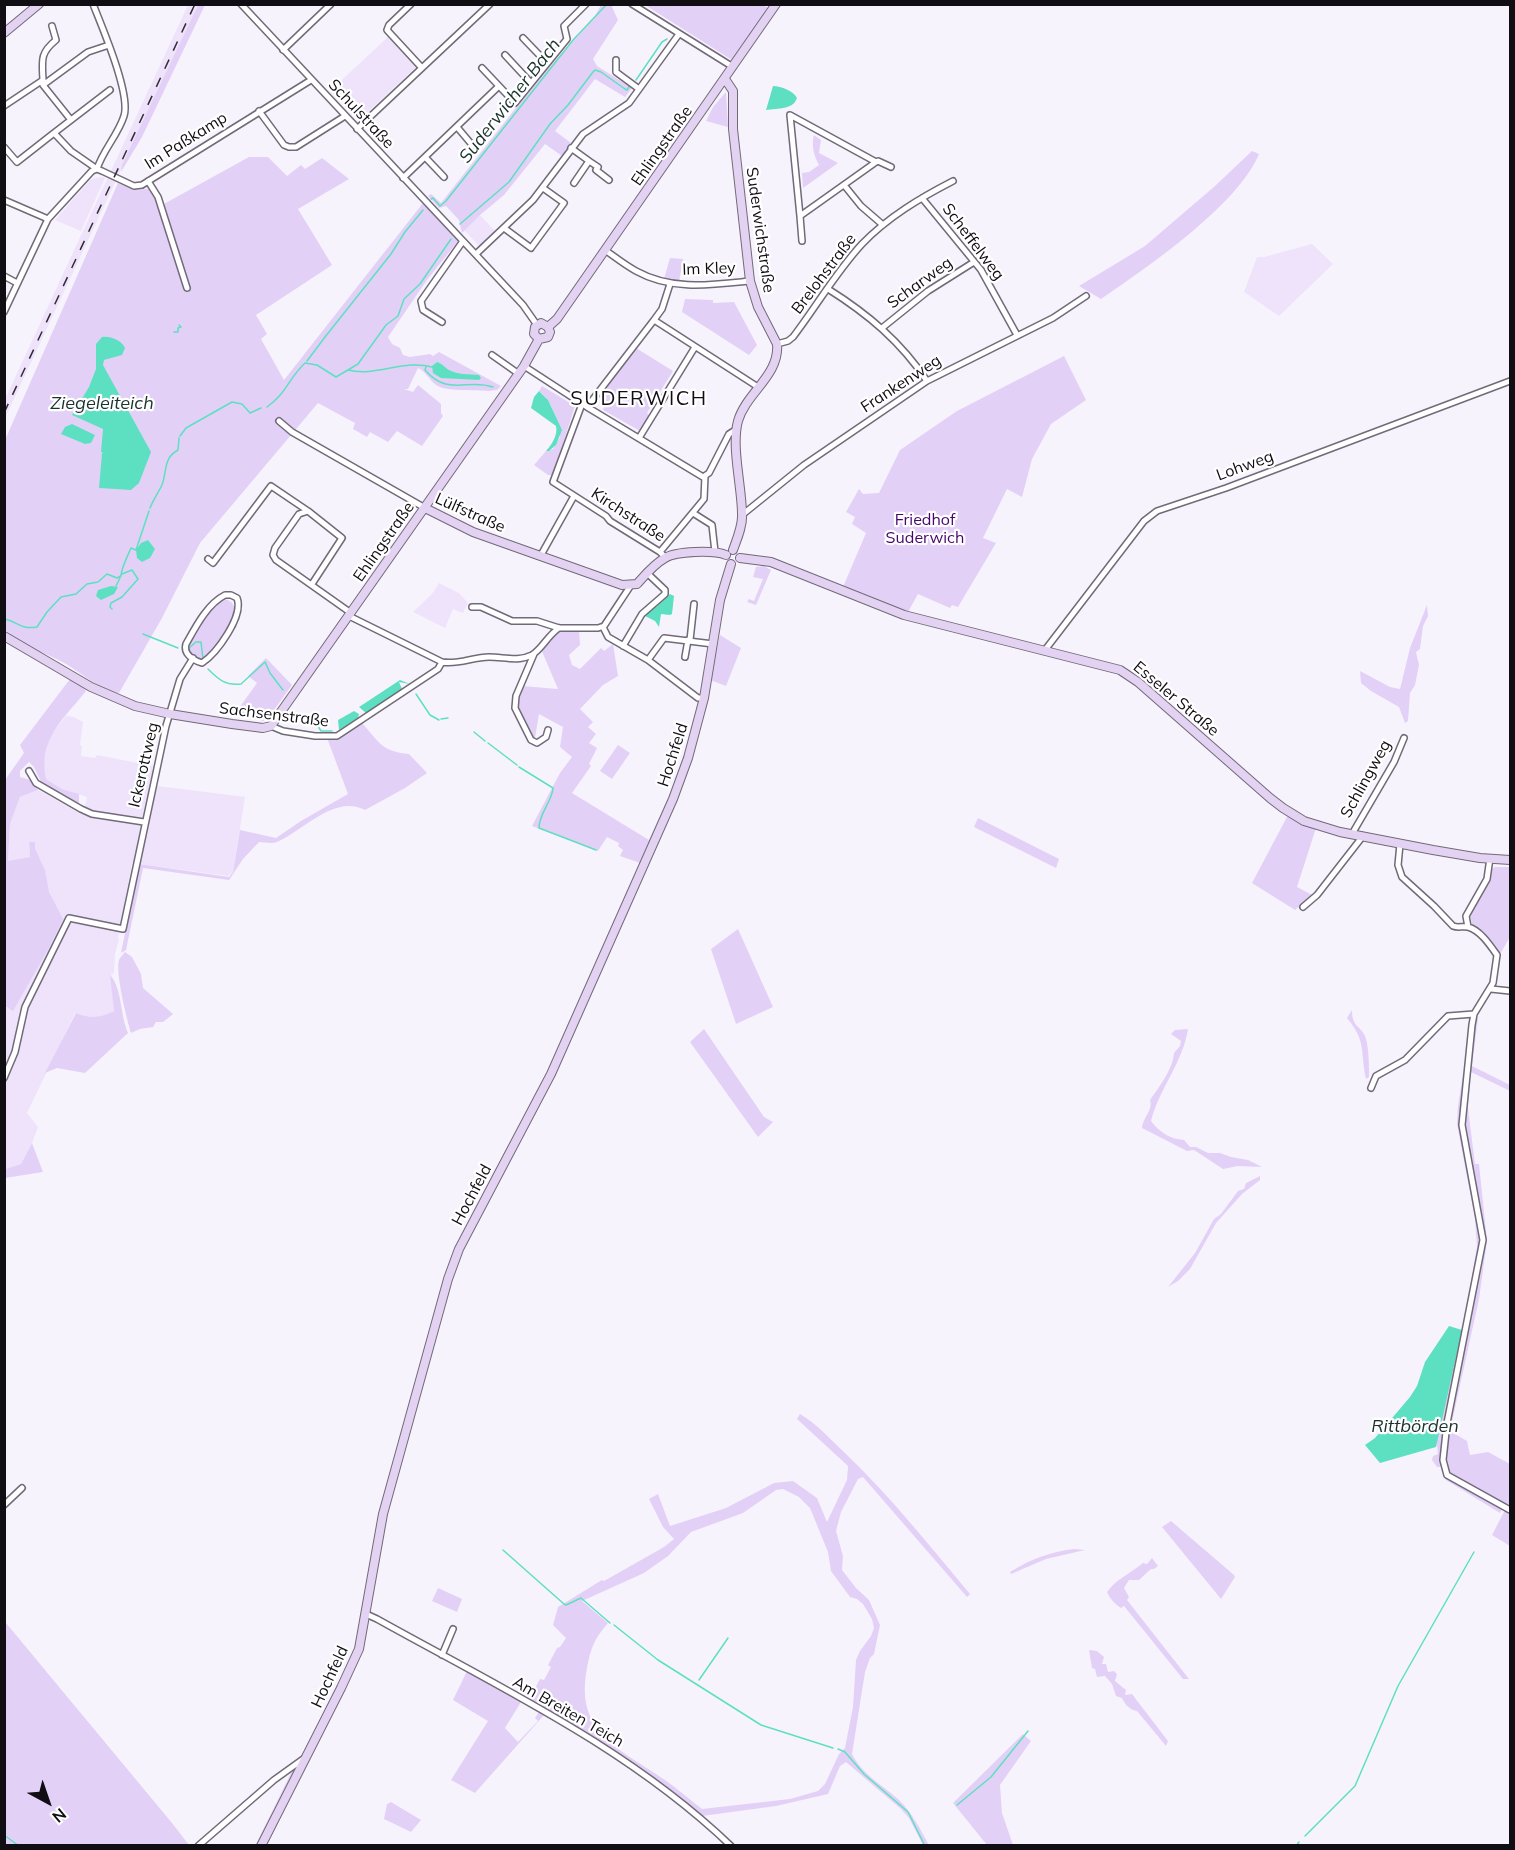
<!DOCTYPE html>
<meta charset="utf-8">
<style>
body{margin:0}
#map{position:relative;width:1515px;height:1850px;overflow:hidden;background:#f7f3fd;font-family:Mulish,sans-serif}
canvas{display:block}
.frame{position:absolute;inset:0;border:6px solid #100d13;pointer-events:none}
.north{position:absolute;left:18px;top:1772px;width:60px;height:60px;-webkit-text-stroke:4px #fff;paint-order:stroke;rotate:140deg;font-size:16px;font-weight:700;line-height:24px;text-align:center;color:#100d13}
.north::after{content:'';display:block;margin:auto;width:21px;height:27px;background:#100d13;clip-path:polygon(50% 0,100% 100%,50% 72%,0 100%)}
</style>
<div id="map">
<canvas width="1515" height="1850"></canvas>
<div class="frame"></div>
<div class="north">N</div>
</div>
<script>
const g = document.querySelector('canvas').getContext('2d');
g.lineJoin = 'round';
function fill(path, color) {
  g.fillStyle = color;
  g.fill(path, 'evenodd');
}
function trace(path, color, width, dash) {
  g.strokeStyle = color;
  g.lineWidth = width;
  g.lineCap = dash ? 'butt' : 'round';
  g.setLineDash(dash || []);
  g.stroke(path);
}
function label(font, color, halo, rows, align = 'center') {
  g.font = font + ' Mulish,sans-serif';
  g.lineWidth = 4.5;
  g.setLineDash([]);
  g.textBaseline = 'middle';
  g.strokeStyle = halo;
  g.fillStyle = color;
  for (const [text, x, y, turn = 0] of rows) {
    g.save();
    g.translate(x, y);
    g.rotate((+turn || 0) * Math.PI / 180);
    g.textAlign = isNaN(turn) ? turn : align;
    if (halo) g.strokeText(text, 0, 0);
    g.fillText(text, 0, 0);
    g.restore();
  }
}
const built = new Path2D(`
 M188,5h10l-193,413v-19z
 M389,36l28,30 -59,55 -28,-30z
 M103,177l2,1 -24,53 -26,-11 36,-41z
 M480,215l16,17 -16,15 -16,-17z
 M1312,244l21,20 -54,52 -35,-24 13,-35h7z
 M439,583l20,10 9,10 -5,10 -10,-4 -8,19 -32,-16 19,-18z
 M66,716l8,1 9,5 -3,23 2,1 -1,10 14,2 2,-3 56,11 -3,19 95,12 -12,75 -5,4 -96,-13 -14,75 1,1 -4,15 -1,19 -3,2 3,36 -14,7 -14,-1 -11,-4 -48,100 11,14 -6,16 -11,21 -16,5 -1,-163 9,4 39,-110 -4,-11 -4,-21 -9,-20v-6h-6l1,15 -22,5 2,-38 10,-27 18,-7 43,24 3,-3 3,-14 -25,-8 -16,-10 -3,-13 6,-28z`);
const green = new Path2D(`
 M762,4l6,4 -36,52 -87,-55z
 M198,5h7l-63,132 -21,35 1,-7z
 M601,5h12l-1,2 6,13 -25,39 4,7 35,22 -7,9 -30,-18 -40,52 16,12 -9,13 -17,-12 -41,51 -24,20 -18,18 -3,-13 -13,-14 -7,2 -11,-12 3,-2 10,9 100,-127 54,-60z
 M726,92l2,35 -22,-6 7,-14z
 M814,135l7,5 -2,13 19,10 -35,25 -1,-15 7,-1 10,-7c-5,-9 -8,-20 -5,-30z
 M1252,151l7,3c-21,51 -111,113 -158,145l-22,-13 66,-40 70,-60z
 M249,157h19l19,19 14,-11 4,4 17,-11 27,21 -51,30 34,56 -76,50 11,19 -6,5 23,41 139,-177 35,38 -31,39 -39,57 4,7 8,4 3,7 7,2 20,-3 3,2 6,-4 62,34 -4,4 -8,1c-12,-1 -40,0 -49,-4 -10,-4 -13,-15 -22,-19l-10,21h-4l9,3 5,-7 23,19v9l2,3 -21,30 -25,-15 -9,11 -18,-10 -3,5 -14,-8 2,-6 -37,-20 -118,140 -38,75 -43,75c-20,-3 -36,-19 -53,-29 -21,-12 -43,-17 -61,-34v-190l113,-257c13,6 19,8 33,5l11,17z
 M670,258l13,1 -4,23 -15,-3z
 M685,299l28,1v3l21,-1 23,43 -8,10 -67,-43z
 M636,348l37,23 -26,42 2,2 -9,16 -37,-21c3,-6 3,-12 -2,-16z
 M1064,356l22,44 -35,24 -19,35 -10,38 -15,-8 -24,49 13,5 -38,64 -6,-2 -2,3 -32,-14 -10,18 -65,-25 23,-54 -14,-9 3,-7 -9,-5 13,-23 4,5 16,-1 21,-43 57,-39z
 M542,386l33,20 -22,69h-5l-14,-10 12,-14 7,-2 7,-12c-4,-17 -7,-35 -21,-46z
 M764,566l7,4 -15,35 -9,-3 2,-3 5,2 9,-22 -10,-2 3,-10z
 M224,599c29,5 -10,55 -23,61l-14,-10c7,-18 19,-43 37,-51z
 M1427,605l1,11 -5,10 -3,23 -4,3 3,13 -4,20 -5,8 -2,28 -3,2 -6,-16 -28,-16 -10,-8 -1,-12 30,16 10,2 10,-41z
 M560,630h19l1,15 -11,10 3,10 8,4 21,-21 3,3 9,-7 5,32 -15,9 -23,24 13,13 -5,5 8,7 -7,9 8,5 -8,16 2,2 -19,27 77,47 27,-60 12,-34 10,-46 2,2 -13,58 -45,101 -2,2 -20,-7 3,-6 -5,-4 1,-3 -12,-6 -9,14 -66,-25 28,-53 12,-16 -12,-10 3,-20 -24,-13 -4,24 -4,-1c-8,-18 -20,-32 -9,-51l36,3 -17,-40 14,-17z
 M720,635l21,13 -15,38 -16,-6z
 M266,658l26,27 -23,32 -6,4 -29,-6 23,-32 -9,-7z
 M70,679l14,8 2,4c-23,29 -48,48 -40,88l16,10 17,5v8l-3,3 -34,-21 -8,-17 -5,-5 -9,9v6l10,3 8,10 -18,7 -10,27 -2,37 22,-4 -1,-15h6v6l10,22 4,22 14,27 -14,29 -36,63 -8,-5v-226l19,-27 -4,-8z
 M362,723c18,20 19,28 47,31l18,19 -22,15 -40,22c-30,-16 -61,20 -88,32 -5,2 -12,0 -18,0l-16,17 -14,21 -86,-12 -17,82 -5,3 18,-89 90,13 4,-5 7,-42 36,8 25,-17 47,-27 -21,-56 11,-1z
 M618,745l12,8 -18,26 -12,-8z
 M1288,815l28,13 -19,59 15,8 -17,15 -43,-27z
 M978,818l81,41 -3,9 -82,-41z
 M1495,867h15v70l-11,19 -10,-16 -17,-16 -2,-10 20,-33 2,-12z
 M738,929l35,78 -37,17 -25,-75z
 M125,952l7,5 9,17 2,14 30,26 -10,8h-7l-3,5 -13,2 -9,4c-4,-13 -16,-61 -12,-73 1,-3 4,-5 6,-8z
 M110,975c12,12 10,40 18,58l-43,40 -28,-5 -12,5 31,-60c15,6 24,5 38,-2z
 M1352,1010c0,19 10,15 14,29 3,12 3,26 3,38l-3,2c-6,-27 1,-37 -19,-61z
 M1472,1017l6,1 -6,48 38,19v6l-39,-19 -4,29 8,63h4l8,77 -8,58 -29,132 17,10 3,14 18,-3 22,12v41l-5,-2 -5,10 -54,-33 -5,-13h-4l-5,-7 1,-4 5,-2 -2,-16 26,-105 15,-86 -2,-28 -18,-95 1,-18z
 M704,1029l60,88 9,5 -15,15 -68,-95z
 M1188,1029c-5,33 -29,60 -37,92 8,11 19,18 33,19l6,7h6l12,6h12l11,4 17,3 14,7 -24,-1 -15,3 -29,-19 -7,1 -45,-23c1,-11 11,-17 8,-28 9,-13 23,-31 24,-47l6,-7 1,-5 -10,-7 4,-4z
 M32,1143l11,29 -38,6v-9l16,-5z
 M1260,1176v4l-18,14 -26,29 -26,46 -12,12 -10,6 27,-34 19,-34 7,-5 17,-23 6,-2 2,-6z
 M800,1414c17,10 30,25 45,39 45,43 85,93 125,141l-3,3 -104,-120 -5,2 -17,33 -5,19 7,25 -1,14 14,18 13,12 11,25 -6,29 -4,4 -5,14 -13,82c10,20 29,30 46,45 14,13 22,30 31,46h-6l-14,-27 -8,-9 -55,-47 -6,4 -12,28 -52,12 -74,10 -99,-73 -72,-40 -1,-5 10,-19 4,1 7,-13 -3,-2 9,-17 3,-1 6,-9 -13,-13 5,-18 44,-27 2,1 60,-34 10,-8 -11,-12 -14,-28 9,-5 12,32 56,-18 48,-25 19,-2 24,17 10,24 20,-42 1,-14 -51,-47zM783,1489l16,8 11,11 18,44 3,19 19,26 7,2 6,5 9,15 2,9 -3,8 -11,15 -4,9 -3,47 -8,41 -6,6 -14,30 -7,7 -28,8 -88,10c-12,-9 -24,-20 -37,-29 -44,-31 -91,-46 -78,-112 4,-20 7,-29 21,-45l-26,-22 62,-28 24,-17 23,-24 52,-19 33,-23z
 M1505,1510l5,3v33l-18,-11z
 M1171,1521l63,54 1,2 -14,22 -59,-72z
 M1074,1549l11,1 -39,9 -35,15 -1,-2c21,-13 40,-20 64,-23z
 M1152,1558l6,8 -4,3h-3l-12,11h-10l-5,8 5,9 -2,3 62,79h-6l-59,-73 -3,2c-6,-4 -11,-9 -14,-16 9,-13 23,-18 36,-29l4,1z
 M438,1588l24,11 -5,13 -25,-11z
 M6,1623l166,200 17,22h-184z
 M1089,1650l8,1 7,6 -2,7h4l2,8 6,-1 3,3 -2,7 11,9 -1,5 7,-1 3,4 33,43 -2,5 -29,-35c-7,-1 -12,-6 -15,-13l-6,-2 -4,-12 -7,-8 -8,1 -2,-8 -3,-1z
 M467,1671l54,31 -16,26 13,14 20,-21 -3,-3 4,-6 5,3 -69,78 -24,-13 37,-59 -35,-21z
 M1023,1734l8,7 -31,44 2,28 11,32h-26l-34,-42z
 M312,1754l-45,91 -12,1 40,-81z
 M391,1802l30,18 -10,12 -27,-13 3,-15z`);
const water = new Path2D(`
 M773,86c8,0 21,5 24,12 -4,12 -19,10 -31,12z
 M102,337c9,-1 19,3 23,11l-3,7 -18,5 -1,5 48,87 -12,31 -8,7 -32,-2 3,-35 1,-1h-2l2,-23 -31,-14 17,-28 7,-18v-25z
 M437,362c6,2 7,5 12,8 9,5 20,4 30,5l2,3 -2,2 -38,-2 -8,-5 -1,-7z
 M539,391l9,9 14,30 -6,15 -7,6h-3c6,-7 12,-16 10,-25l-25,-18 3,-11z
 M72,424l23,11 -4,8 -6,1 -24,-10 4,-7z
 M148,540l7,9 -5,9 -8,4 -5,-4 -1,-8 5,-7z
 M111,586l7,1 -4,7 -13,6 -5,-4 2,-6z
 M670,594l4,2 -2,18 -2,1 -9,-1 -2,13 -4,-6 -12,-6 9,-9 4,1z
 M400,680l10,4 -11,-2 3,7 -36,24 -7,-6z
 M354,711l5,3 -1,4 -19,12 -1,-10z
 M1449,1326l13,4 -26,117 -56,16 -15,-18 10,-7 35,-41 7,-11 8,-24z`);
const stream = new Path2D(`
 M636,80l26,-38 5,-3
 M431,199l2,-1 7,8 6,-5 127,-161 34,-36
 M460,224l49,-42 41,-58 18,-19 25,-33 2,-2 6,2 24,17 2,1 2,-3
 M174,332h4v-4l3,-1 -2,-2
 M307,361l18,-24 66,-83 14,-22 18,-22
 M426,367l-1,3c23,27 42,8 68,17
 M348,370c28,7 56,-11 84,-3
 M267,407c20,-14 21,-28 38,-44l12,2 19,12 22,-13 28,-39 12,-9 6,-17 16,-15 31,-45
 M180,436l6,-8 46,-26 10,2 8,9 11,-5
 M150,508c3,-8 8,-15 12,-23 5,-13 1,-27 16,-35l1,-12
 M116,586l4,-8
 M112,609l-2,-2 1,-4 11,-6 16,-18 -6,-9 -10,4
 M4,619c13,2 16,11 33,8l10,-15 14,-15 15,-3 11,-10 11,-2 9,-8 10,4 4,-2c0,-7 7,-21 10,-28l5,2 13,-39
 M143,634l35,14
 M189,648l7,-6h5l2,17
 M208,669c11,11 18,17 33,15l24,-22 5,11 13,17
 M416,694l14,21 9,5
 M441,719l7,-1
 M316,723l5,8h11
 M474,732l11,9
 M488,743l29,22
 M519,767l34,21c-1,14 -14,25 -14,40l57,22
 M503,1550l61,54 2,1 15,-7 29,25
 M614,1625l44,35 103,65 72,23
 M699,1680l29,-42
 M838,1749l7,3 19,22 44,38 17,34
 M957,1805l34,-28 37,-46
 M4,1835l15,11
 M1305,1836l50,-50 43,-100 76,-134
 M1296,1846l3,-4`);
const street = new Path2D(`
 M241,4l282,301 14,20
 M411,4l-22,21 -2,5 35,38
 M632,4l101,63
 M523,38l24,25
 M283,50l48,-46
 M505,55l26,28
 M616,60v12l23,17
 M482,68l17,18
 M43,80c-1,-20 -3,-27 13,-40l-4,-14
 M43,85l45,-33 21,-7
 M4,106l39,-26v5l28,35
 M259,111l25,34 5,2h7l49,-31
 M790,115l86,47 -76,54z
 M457,127l16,19
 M357,129l133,-125
 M54,133l56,-43
 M4,147l13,15 37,-29 17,18 26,18c6,-19 21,-34 27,-53 7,-22 -22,-89 -31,-112
 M571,148l18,13 -15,22
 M425,157l19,20
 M589,161l9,6 -2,3 13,10
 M876,162l2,-1 13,6
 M403,178l96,-92 16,17 52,-64 -3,-13 22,-22
 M148,181l10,16 29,91
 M844,185l17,21 22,19
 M922,198l59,72 36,65
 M4,200l44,19
 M800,216l2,25
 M504,228l27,20 33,-45 -21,-15
 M605,250c10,7 20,15 31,21 36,20 75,14 114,10
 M476,254l57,-54 50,-66 46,-31 50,-69
 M4,276l13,7
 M828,289c40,25 73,53 99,92
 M4,312l44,-93 44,-48 5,-2 5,2 32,15 8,-1 169,-105
 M654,320l8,-11 8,-25
 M442,322l-19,-12 -2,-9 42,-60
 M882,328l46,-37 46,-29
 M777,344l11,-3 5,-4c23,-30 43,-65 69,-93 26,-27 58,-46 91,-63
 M492,355l27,19
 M524,366l63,41 116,70 6,-4 20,-39 8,-5
 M582,404l-29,78 53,34 4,5 50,31 5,5
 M587,407l67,-87 104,67
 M279,421l13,11 133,76
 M639,438l56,-91
 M693,513l19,12 3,27
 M742,515l62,-50 123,-84 126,-63 33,-22
 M660,552l44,-53 1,-23
 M541,555l33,-59
 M208,559l5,4 58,-77 37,25
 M312,584l30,-46 -34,-27 -9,3 -24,34 -2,7 3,5 75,53
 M225,595h6l6,3c7,18 -20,55 -35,65 -9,-3 -19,-9 -16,-19 9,-16 21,-40 39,-49z
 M472,607h9l31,14h25l22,7h39l6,-2 27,-41
 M349,616l93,46c16,3 31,-5 47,-5 15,0 29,5 43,-2 10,-6 16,-20 27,-27
 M603,627l5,10 40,23 50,38h6
 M690,640l4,-36
 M623,646l19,-32 23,-20v-4l-18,-17
 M1045,650l99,-129 13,-10 69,-23 284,-107
 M534,654l-18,42 -1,12 16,32 6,3 9,-6 2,-7
 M685,657l3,-17
 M648,660l16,-22 49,6
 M271,726l12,5 32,5h22l101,-67 4,-7
 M29,771l7,12 45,26 11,5 52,8
 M1352,834l42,-72 10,-24
 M1400,844l-2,21 4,12 32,29 19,20c5,2 9,0 15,1 12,3 22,18 29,28l-4,28 -19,31 -2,11 -10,100 21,115 -36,183 -4,37 4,15 63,35
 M1303,907l14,-12 46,-59
 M1468,927l-2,-11 21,-37 3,-21
 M1491,989l19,2
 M4,1078l11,-26 10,-45 44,-89 54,11 43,-203 14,-47 13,-21
 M1371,1088l5,-12 29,-16 43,-44 26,-2
 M4,1505l18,-17
 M366,1614l11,5c122,68 252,129 354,227
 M442,1655l11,-26
 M198,1846l76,-66 32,-23`);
const secondary = new Path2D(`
 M4,33l35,-29
 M725,79l8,12v38l17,152 8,26 19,37c3,31 -31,49 -39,77 -7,26 4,66 4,93 1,11 -5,25 -9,36
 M548,327l9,-8 219,-315
 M539,339l-5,-5 1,-7 6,-4 7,4
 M425,508l48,24 149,53 15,-1c8,-9 17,-20 28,-26 11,-7 49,-8 61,-3
 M740,558l31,4 133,53 216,55 18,12 132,116 13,10 21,13 36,11 93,18 47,8 30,2
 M4,636l87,51 44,19 35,8 62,10 31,4 8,-2 253,-360 15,-27 9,-2 2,-5 -2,-5
 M261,1846l80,-158 18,-39 24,-135 65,-235 11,-30 92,-175 122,-275 15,-41 16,-60 16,-98 11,-36`);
const rail = new Path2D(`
 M4,413l191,-409`);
const streetNames = [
 ["Schulstraße",361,114,47],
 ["Im Paßkamp",186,141,-32],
 ["Ehlingstraße",662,146,-55],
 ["Suderwichstraße",760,230,82],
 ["Scheffelweg",973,242,53],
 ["Im Kley",709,269,-2],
 ["Brelohstraße",824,274,-53],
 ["Scharweg",920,283,-36],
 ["Frankenweg",901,384,-33],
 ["Lohweg",1245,466,-20],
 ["Lülfstraße",470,513,24],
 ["Kirchstraße",628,515,33],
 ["Ehlingstraße",384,542,-55],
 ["Esseler Straße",1176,699,40],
 ["Sachsenstraße",274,715,7],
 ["Hochfeld",673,755,-72],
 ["Ickerottweg",144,765,-77],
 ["Schlingweg",1366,779,-61],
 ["Hochfeld",472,1195,-62],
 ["Hochfeld",330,1677,-65],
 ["Am Breiten Teich",568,1712,30]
];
const parkNames = [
 ["Friedhof",925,520],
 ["Suderwich",925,538]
];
const waterNames = [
 ["Suderwicher Bach",510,101,-52],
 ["Ziegeleiteich",102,404],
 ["Rittbörden",1415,1427]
];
const quarterNames = [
 ["SUDERWICH",639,399]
];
fill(built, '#eee3fb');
fill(green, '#e3d0f7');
fill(water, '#5de0c1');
trace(stream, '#5de0c1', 1.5);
trace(street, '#716a78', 8);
trace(secondary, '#716a78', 10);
trace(street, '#fff', 5);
trace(secondary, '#e3d2f2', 8);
trace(rail, '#302c33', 1.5, [10, 10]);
label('16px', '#100d13', '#fff', streetNames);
label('16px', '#46066c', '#fff', parkNames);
label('italic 18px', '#1c332d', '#fff', waterNames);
g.letterSpacing = '1.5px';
label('20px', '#100d13', '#fff', quarterNames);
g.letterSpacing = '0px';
</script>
